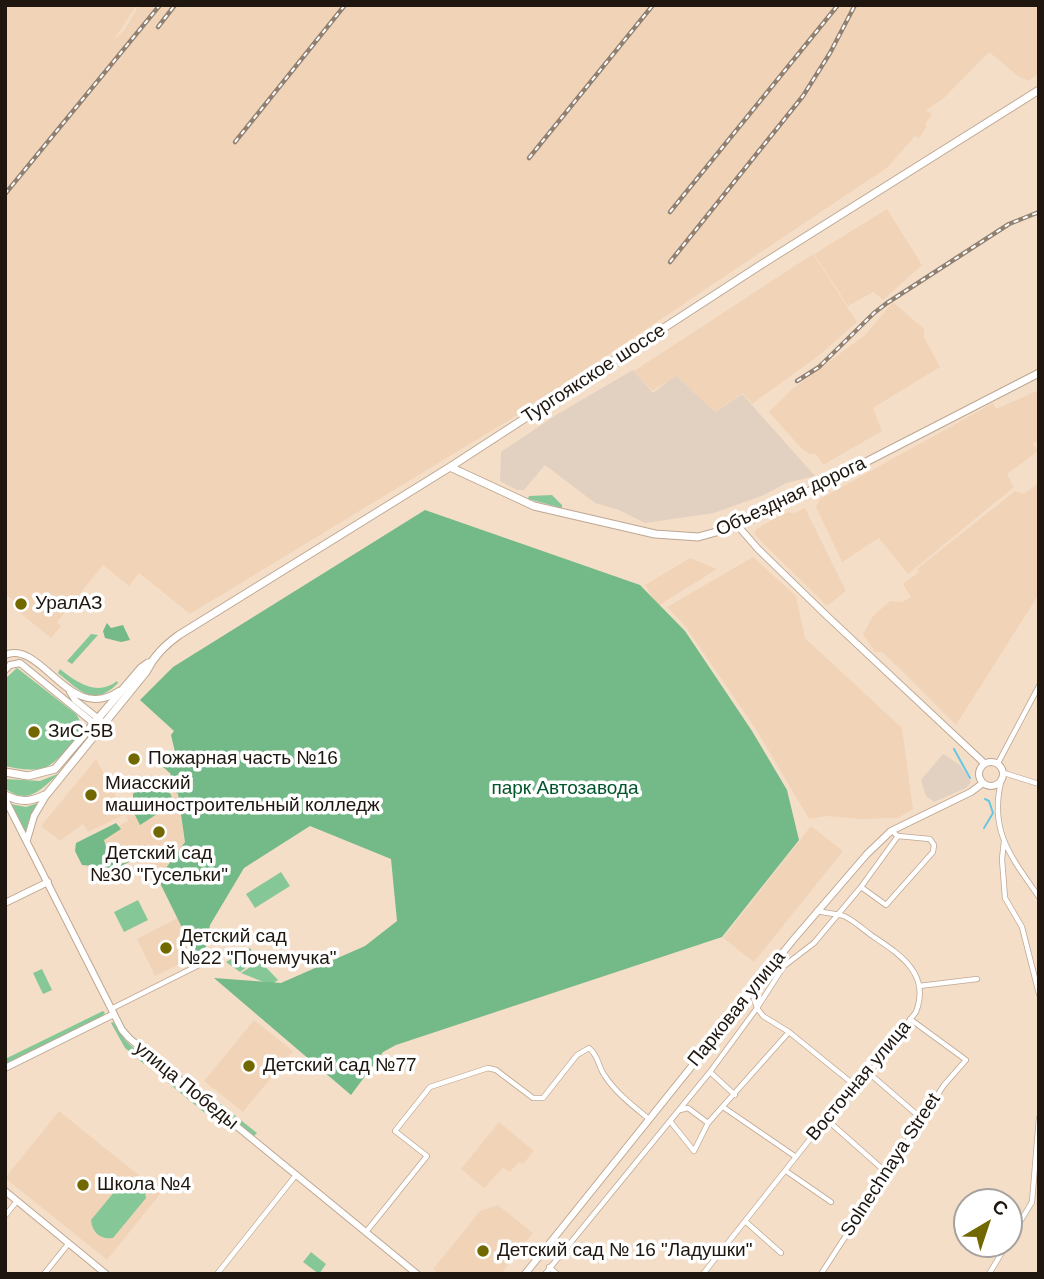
<!DOCTYPE html>
<meta charset="utf-8">
<style>
body{margin:0}
#map{position:relative;width:1044px;height:1279px;overflow:hidden;background:#f5dec8;font-family:Helvetica,sans-serif}
canvas{display:block}
.frame{position:absolute;inset:0;border:7px solid #1f170f;pointer-events:none}
.north{position:absolute;left:953px;top:1188px;width:70px;height:70px;box-sizing:border-box;background:#fff;border:2px solid #a5a29f;border-radius:50%;rotate:39deg;font-size:19px;font-weight:700;line-height:28px;text-align:center;color:#1f170f}
.north::after{content:'';display:block;margin:auto;width:24px;height:32px;background:#726800;clip-path:polygon(50% 0,100% 100%,50% 72%,0 100%)}
</style>
<div id="map">
<canvas width="1044" height="1279"></canvas>
<div class="frame"></div>
<div class="north">С</div>
</div>
<script>
const g = document.querySelector('canvas').getContext('2d');
g.lineJoin = 'round';
function fill(path, color) {
  g.fillStyle = color;
  g.fill(path, 'evenodd');
}
function trace(path, color, width, dash) {
  g.strokeStyle = color;
  g.lineWidth = width;
  g.lineCap = dash ? 'butt' : 'round';
  g.setLineDash(dash || []);
  g.stroke(path);
}
function label(font, color, halo, rows, align = 'center') {
  g.font = font + ' Helvetica,sans-serif';
  g.lineWidth = 7;
  g.setLineDash([]);
  g.textBaseline = 'middle';
  g.strokeStyle = halo;
  g.fillStyle = color;
  for (const [text, x, y, turn = 0] of rows) {
    g.save();
    g.translate(x, y);
    g.rotate((+turn || 0) * Math.PI / 180);
    g.textAlign = isNaN(turn) ? turn : align;
    if (halo) g.strokeText(text, 0, 0);
    g.fillText(text, 0, 0);
    g.restore();
  }
}
const commercial = new Path2D(`
 M633,370l20,23 23,-18 39,37 27,-18 73,82 -29,7 -22,12 -50,18 -69,10 -26,-13 -24,-7 -50,-38 -21,25h-7l-17,-9 1,-29 55,-37z
 M943,754l17,11 11,17 -5,6 -32,14 -8,-6 -5,-16z`);
const built = new Path2D(`
 M5,5h132l-24,36 12,-12 14,-24h900v69l-11,7 -10,-5 -29,-24 -45,46 -18,12 6,5 -7,9 2,2 -5,8 -3,4 -4,-2 -27,31 -364,244 -334,203 -51,-41 -10,13 -26,-21 -46,57 4,4 -10,12 -31,-25 3,-5 -18,-14z
 M887,209l35,56 -39,35 -10,-8 -25,14 -34,-52z
 M813,254l44,68 -36,32 -69,50 -10,-11 -27,19 -39,-36 -24,15 -18,-20z
 M893,302l31,27v8l16,30 -67,41 9,23 -59,34 -7,-11h-7l-9,-7 -31,-35 23,-23 73,-54z
 M1039,390v50l-6,4 5,7 -31,23 7,13 -106,87 -29,-36 -37,24 -26,-55 4,-8 173,-96 3,6z
 M1039,482v112l-83,131 -58,-58 -16,-15h-7l-12,-18 10,-18 17,-15 12,1 9,-5 -8,-13 16,-12 -2,-3 98,-78 9,3z
 M805,508l41,83 -19,15 -73,-72 2,-5 27,-15 6,-2 4,2z
 M753,557l43,39 9,42 97,90 11,81 -15,9 -39,1 -31,-3 -19,3 -52,-88 -72,-105 -18,-19z
 M690,558l27,11 -59,37 -13,-21z
 M96,759l29,54 31,-36 22,17 7,48 -27,37 -13,-24 -51,26 -17,-34 51,-26 -2,-7 -38,18 -5,-8 -23,17 -19,-15z
 M811,826l32,25 -89,111 -31,-24z
 M177,918l19,38 -41,20 -18,-37z
 M254,1020l39,31 -50,61 -39,-31z
 M59,1111l102,82 -54,67 -102,-82z
 M499,1122l35,29 -11,13 -4,-2 -9,10 -7,-4 -19,20 -23,-19z
 M498,1205l35,28 -32,41h-62l-6,-5 47,-58z`);
const green = new Path2D(`
 M552,495l10,10v3l-34,-9 1,-3z
 M91,634l7,1 -26,29 -5,-3z
 M17,668l59,46c3,4 5,9 5,15 -2,11 -27,36 -37,39 -13,3 -26,1 -39,-2v-87z
 M60,669c16,13 37,28 57,12l1,2c-24,25 -39,7 -60,-10z
 M60,773c-19,15 -31,34 -55,15v-9l35,2z
 M41,802l-13,21 -2,11 -16,-30 16,3z
 M281,872l9,14 -35,22 -9,-14z
 M138,900l10,20 -24,12 -10,-20z
 M250,948l8,11 -18,13 -14,-10z
 M260,961l18,19 -7,5 -30,-12z
 M42,969l10,21 -9,4 -10,-21z
 M103,1011l2,2 -5,5 -95,46v-5z
 M113,1022l13,19 20,18 -2,5 -19,-16 -14,-25z
 M171,1079l42,34 -3,4 -43,-35z
 M203,1090l54,43 -3,3 -53,-43z
 M130,1179l14,8 2,11 -33,40c-12,2 -21,-5 -22,-18l33,-40z
 M311,1252l15,12 -7,10 -16,-12z`);
const forest = new Path2D(`
 M425,510l215,75 45,46 67,100 35,59 12,50 -77,97 -326,108 -13,7 -32,43 -137,-117 67,5 84,-37 32,-25 -6,-62 -81,-33 -66,42 -34,57 -4,22 -10,9 -38,-77 27,-37 -7,-48 -14,-12 7,-8 -8,-7 12,-15 -4,-17 3,-4 -34,-31 33,-33z
 M107,623l4,5 12,-3 7,15 -9,2 -16,-4 -2,-7z
 M144,782l24,6 4,10 -15,16 -17,11 -6,-12 -1,-19z
 M116,823l5,6 -17,11 4,14 8,12 20,-8 -33,18 -8,-10 -13,-1 -7,-14 1,-8z`);
const stream = new Path2D(`
 M954,749l16,29
 M984,828l9,-15 -4,-12 -4,-2`);
const street = new Path2D(`
 M998,763l41,-77
 M1004,773l35,11
 M1001,782c-12,50 11,76 38,115
 M1004,841l-2,18 3,39 17,29 17,67
 M861,887l25,18 47,-53 1,-7 -4,-6 -32,-3 -4,-3
 M919,986l58,-7
 M752,992l5,16 6,8 26,16 69,56
 M111,1009l88,-44
 M710,1072l47,-64 27,-42 30,-23 47,-56 37,-51
 M870,1074l52,45
 M723,1107l73,50
 M680,1110l8,-2 20,15
 M826,1119l61,54
 M670,1121l24,30 14,-28 81,-91
 M786,1171l45,31
 M5,1216l12,-15
 M745,1221l36,32
 M366,1232l61,-76 -32,-25 35,-44 58,-19 8,2 37,28h10l34,-43 12,-7c10,8 9,19 16,28 11,17 28,30 44,43
 M1009,1240l23,-38 7,-84
 M549,1267l8,7
 M44,1274l25,-31
 M217,1274l79,-99
 M545,1274l165,-202 25,23
 M703,1274l123,-155 32,-31 58,-76c15,-39 -17,-58 -45,-77 -8,-6 -18,-15 -27,-19 -7,-2 -18,-3 -27,-5
 M821,1274l123,-189 22,-25 -56,-41
 M989,1274l18,-30`);
const secondary = new Path2D(`
 M738,526l20,23 69,67 157,147
 M5,655c37,-16 64,70 114,36
 M5,670l5,-5 10,-2 77,63
 M70,692l5,8 30,24
 M979 774a12 12 0 1 1 24 0a12 12 0 1 1-24 0Z
 M5,799l117,231 7,8 288,236
 M27,840l7,-24 13,-22
 M5,903l43,-21
 M5,1068l109,-54
 M5,1191l101,83
 M525,1274l268,-334 74,-86 24,-23 80,-39 12,-9`);
const primary = new Path2D(`
 M450,467l84,39 121,28 43,3 40,-11 56,-27 245,-126
 M5,772l23,4 27,-7 86,-101 7,-5
 M5,795c17,8 25,7 42,-1l99,-122c8,-16 18,-26 33,-37l271,-168 309,-201 280,-176`);
const rail = new Path2D(`
 M158,27l17,-22
 M235,142l110,-137
 M529,158l124,-153
 M5,194l155,-189
 M670,212l168,-207
 M670,262l133,-166 27,-43 25,-48
 M797,381l22,-14 55,-54 13,-10 122,-79 30,-12`);
const markers = [
 [21,604,7,"#726800"],
 [34,732,7,"#726800"],
 [134,759,7,"#726800"],
 [91,795,7,"#726800"],
 [159,832,7,"#726800"],
 [166,948,7,"#726800"],
 [249,1066,7,"#726800"],
 [83,1185,7,"#726800"],
 [483,1251,7,"#726800"]
];
const streetNames = [
 ["Тургоякское шоссе",594,374,-33],
 ["Объездная дорога",791,497,-25],
 ["Парковая улица",737,1009,-51],
 ["Восточная улица",859,1081,-50],
 ["улица Победы",186,1086,39],
 ["Solnechnaya Street",891,1165,-57]
];
const poiNames = [
 ["УралАЗ",35,604],
 ["ЗиС-5В",48,732],
 ["Пожарная часть №16",148,759],
 ["Миасский",105,784],
 ["машиностроительный колледж",105,806],
 ["Детский сад",159,854,"center"],
 ["№30 \"Гусельки\"",159,876,"center"],
 ["Детский сад",180,937],
 ["№22 \"Почемучка\"",180,959],
 ["Детский сад №77",263,1066],
 ["Школа №4",97,1185],
 ["Детский сад № 16 \"Ладушки\"",497,1251]
];
const parkNames = [
 ["парк Автозавода",565,789]
];
fill(commercial, '#e2d1c0');
fill(built, '#f1d4b8');
fill(green, '#86c798');
fill(forest, '#74b988');
trace(stream, '#66c7e3', 2);
trace(street, '#bea792', 6);
trace(secondary, '#bea792', 8);
trace(primary, '#bea792', 9);
trace(street, '#fff', 4.5);
trace(secondary, '#fff', 6);
trace(primary, '#fff', 7);
trace(rail, '#908071', 4.5);
trace(rail, '#fff', 2, [5]);
for (const [x, y, r, color] of markers) {
  const dot = new Path2D();
  dot.arc(x, y, r, 0, 2 * Math.PI);
  g.fillStyle = color;
  g.fill(dot);
  trace(dot, '#fff', 2.5);
}
label('19px', '#1f170f', '#fff', streetNames);
label('19px', '#1f170f', '#fff', poiNames, 'left');
label('19px', '#005529', '#fff', parkNames);
</script>
